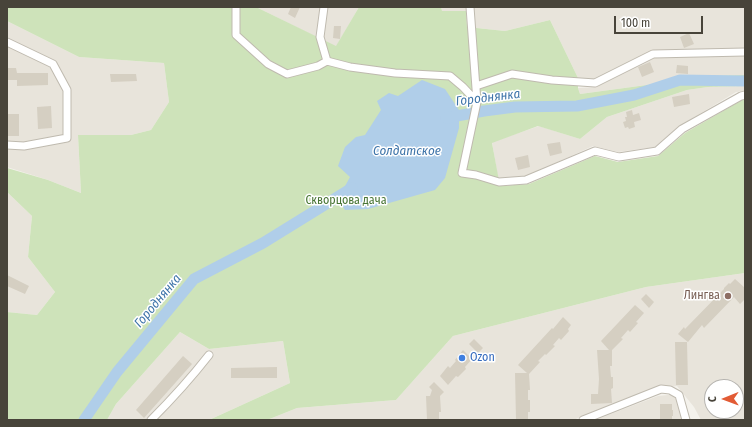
<!DOCTYPE html>
<meta charset="utf-8">
<style>
body{margin:0}
#map{position:relative;width:752px;height:427px;overflow:hidden;background:#f4f2ec;font-family:"Fira Sans Condensed",sans-serif}
canvas{display:block}
.frame{position:absolute;inset:0;border:8px solid #48443a;pointer-events:none}
.north{position:absolute;left:704px;top:379px;width:40px;height:40px;box-sizing:border-box;background:#fff;border:1px solid #b6b4b0;border-radius:50%;rotate:269deg;font-size:11px;font-weight:700;line-height:16px;text-align:center;color:#48443a}
.north::after{content:'';display:block;margin:auto;width:14px;height:18px;background:#e25b35;clip-path:polygon(50% 0,100% 100%,50% 72%,0 100%)}
.scale{position:absolute;left:614px;top:16px;width:89px;height:18px;box-sizing:border-box;border:2px solid #48443a;border-top:0;padding-left:5px;font-size:12px;line-height:14px;white-space:nowrap;color:#48443a;-webkit-text-stroke:3px #fff;paint-order:stroke}
</style>
<div id="map">
<canvas width="752" height="427"></canvas>
<div class="frame"></div>
<div class="north">С</div>
<div class="scale">100 m</div>
</div>
<script>
const g = document.querySelector('canvas').getContext('2d');
g.lineJoin = 'round';
function fill(path, color) {
  g.fillStyle = color;
  g.fill(path, 'evenodd');
}
function trace(path, color, width, dash) {
  g.strokeStyle = color;
  g.lineWidth = width;
  g.lineCap = dash ? 'butt' : 'round';
  g.setLineDash(dash || []);
  g.stroke(path);
}
function label(font, color, halo, rows, align = 'center') {
  g.font = font + ' "Fira Sans Condensed",sans-serif';
  g.lineWidth = 3;
  g.setLineDash([]);
  g.textBaseline = 'middle';
  g.strokeStyle = halo;
  g.fillStyle = color;
  for (const [text, x, y, turn = 0] of rows) {
    g.save();
    g.translate(x, y);
    g.rotate((+turn || 0) * Math.PI / 180);
    g.textAlign = isNaN(turn) ? turn : align;
    if (halo) g.strokeText(text, 0, 0);
    g.fillText(text, 0, 0);
    g.restore();
  }
}
const residential = new Path2D(`
 M256,7h103l-23,40z
 M441,7h304v42l-92,2 -57,28h-11l-7,-1 -28,-58 -45,11 -38,-4 -1,-16h-24z
 M7,21l72,36 85,6 5,39 -18,28 -20,5h-53l3,58 -33,-13 -41,-13z
 M745,56v19l-43,1 -11,3 -111,15 -2,-6 18,-1 59,-30h37z
 M745,86v5l-9,1 -58,35 -23,20 -37,5 -25,-6 -68,31 -27,1 -6,-36 47,-16 41,13 27,-22 80,-27 21,-3z
 M7,192l25,24 -4,41 27,35 -18,23 -30,-3z
 M745,273v147h-44l-7,-13 -17,-21 -22,3 -82,31h-306l30,-12 99,-8 57,-64 193,-49zM712,387h24v24h-24z
 M180,332l29,17 74,-8 7,42 -81,37h-102l9,-16z
 M678,394l12,26h-95l63,-24z`);
const green = new Path2D(`
 M7,7h249l80,39 23,-39h82l1,4h24l1,16 38,4 45,-11 28,58v10l2,6 111,-15 11,-3 43,-1v11l-37,1 -21,3 -80,27 -27,22 -42,-13 -46,17 8,43 29,-2 66,-28 23,6 40,-6 27,-23 57,-33h3v173l-99,14 -193,49 -57,64 -99,8 -30,12h-58l81,-37 -7,-42 -74,8 -29,-17 -64,72 -9,16h-100v-108l30,3 18,-23 -27,-35 4,-41 -25,-24v-24l41,12 33,13 -3,-58h53l20,-5 18,-28 -5,-39 -85,-6 -72,-36z`);
const water = new Path2D(`
 M422,80l23,9 14,21v18l-14,50 -10,12 -67,19 -23,1 -7,-11 12,-22 -12,-11 7,-19 11,-10 9,-2 16,-25 -4,-9 12,-8 9,3z`);
const river = new Path2D(`
 M446,118l38,-7 31,-4 62,-1 57,-11 46,-15 65,1
 M84,420l33,-48 77,-93 69,-36 89,-55`);
const building = new Path2D(`
 M291,7h9l-5,11 -7,-4z
 M334,26h7l-1,13 -7,-1z
 M689,33l5,11 -10,4 -4,-11z
 M650,62l4,10 -12,5 -4,-10z
 M677,65l11,1v8l-12,-1z
 M7,68h9l1,5h31v12l-31,1v-6h-10z
 M110,74h26l1,7 -26,1z
 M689,94l1,10 -16,3 -2,-10z
 M51,106l1,22 -14,1 -1,-22z
 M632,110l1,5 6,-2 2,7 -7,2 1,5 -6,2 -1,-2 -3,1 -2,-6 3,-1 -1,-4h2l-1,-5z
 M7,114h12v22h-12z
 M560,142l2,11 -12,3 -3,-12z
 M528,155l2,12 -12,3 -3,-12z
 M7,275l22,11 -4,8 -18,-8z
 M735,279l10,9v11l-5,5 -6,-7 -30,31 -2,-3 -14,17 -10,-8 6,-7 1,2 39,-40v-1l5,-5 1,1z
 M646,294l8,8 -5,6 -8,-9z
 M635,305l9,8 -8,9 2,1 -8,9 -2,-2 -7,8 2,1 -11,11v16h-2l1,11h2v11l-2,1 1,14 -21,1v-10h7l1,-15 -2,-29h12l-8,-9z
 M563,317l8,8 -3,4 1,2 -8,9 -2,-2 -6,7 2,1 -9,9 -1,-1 -7,7 2,1 -11,12 1,16h-2v10h2v12h-2v8h-12l-1,-47h12l-9,-8 34,-37 1,1z
 M474,339l9,9 -5,5 -9,-9z
 M675,342h12l1,43h-12z
 M463,350l9,9 -7,8 1,2 -8,8 -2,-1 -8,9 -8,-9 8,-10 2,2 6,-7 -1,-1z
 M183,356l9,8 -48,54 -8,-8z
 M277,367v11h-46v-10z
 M434,382l10,10 -4,4 1,16h-2v8h-12l-1,-24h4l2,-6 -3,-3z
 M660,404h12v6h1v6h-1v4h-12z`);
const street = new Path2D(`
 M236,7v28l32,29 19,10 31,-8 9,-5
 M324,7l-4,30 7,24 23,6 45,6 55,3 13,11 14,15
 M470,7l7,95 -15,71 14,2 23,7 27,-2 69,-29 24,6 38,-6 25,-22 59,-33 4,-1
 M7,42l46,22 14,26v48l-43,8 -17,-1
 M476,86l36,-12 40,6 43,3 58,-29 92,-2
 M151,420c21,-21 40,-42 58,-65
 M583,420l78,-31 9,1 9,5 7,25`);
const markers = [
 [728,296,4,"#8d6e63"],
 [462,358,4,"#3f7fe0"]
];
const parkNames = [
 ["Скворцова дача",346,201]
];
const educationNames = [
 ["Лингва",720,296]
];
const shopNames = [
 ["Ozon",470,358]
];
const waterNames = [
 ["Городнянка",488,98,-7],
 ["Солдатское",407,151],
 ["Городнянка",158,301,-50]
];
fill(residential, '#e8e4db');
fill(green, '#cee3ba');
fill(water, '#b0cee9');
trace(river, '#b0cee9', 11);
fill(building, '#d5cfc2');
trace(street, '#bfbaaf', 9);
trace(street, '#fff', 7);
for (const [x, y, r, color] of markers) {
  const dot = new Path2D();
  dot.arc(x, y, r, 0, 2 * Math.PI);
  g.fillStyle = color;
  g.fill(dot);
  trace(dot, '#fff', 1.5);
}
label('12px', '#477433', '#fff', parkNames);
label('12px', '#785e54', '#fff', educationNames, 'right');
label('12px', '#366cbe', '#fff', shopNames, 'left');
label('italic 13px', '#3e74a9', '#fff', waterNames);
</script>
